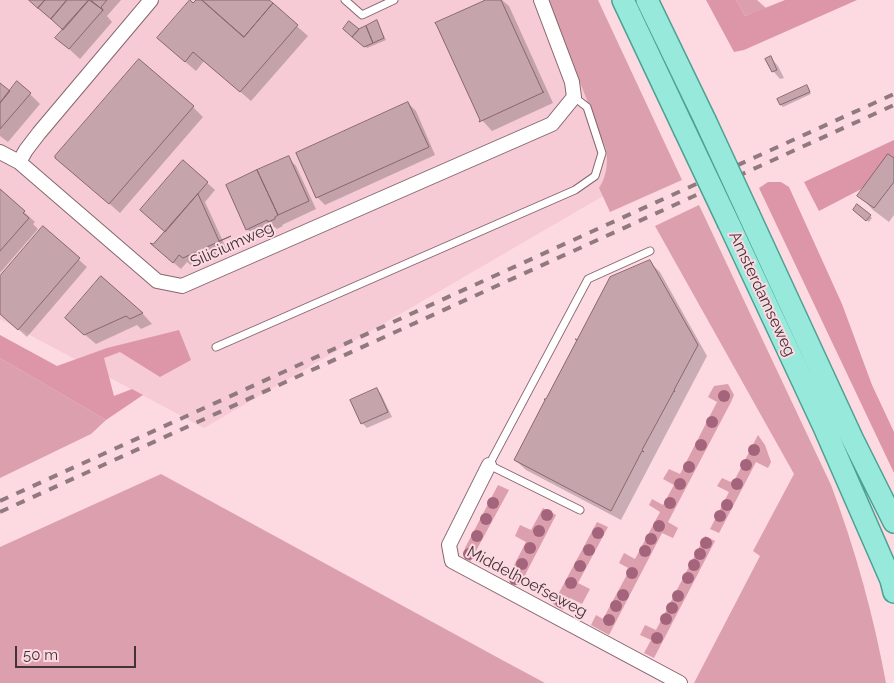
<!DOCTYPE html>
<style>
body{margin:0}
#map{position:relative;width:894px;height:683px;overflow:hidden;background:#fdd9e1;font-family:Raleway,sans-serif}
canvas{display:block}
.scale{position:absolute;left:15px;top:646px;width:121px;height:22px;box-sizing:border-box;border:2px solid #413337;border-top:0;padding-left:6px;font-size:15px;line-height:18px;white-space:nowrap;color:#413337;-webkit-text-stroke:4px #fdd9e1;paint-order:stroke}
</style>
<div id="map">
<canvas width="894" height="683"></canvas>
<div class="scale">50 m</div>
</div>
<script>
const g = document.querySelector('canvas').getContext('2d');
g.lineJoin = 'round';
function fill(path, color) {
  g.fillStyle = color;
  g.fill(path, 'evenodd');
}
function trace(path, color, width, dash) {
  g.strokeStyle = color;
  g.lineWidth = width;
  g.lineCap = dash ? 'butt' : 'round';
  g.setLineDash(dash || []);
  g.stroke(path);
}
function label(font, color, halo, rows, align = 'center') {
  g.font = font + ' Raleway,sans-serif';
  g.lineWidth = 4;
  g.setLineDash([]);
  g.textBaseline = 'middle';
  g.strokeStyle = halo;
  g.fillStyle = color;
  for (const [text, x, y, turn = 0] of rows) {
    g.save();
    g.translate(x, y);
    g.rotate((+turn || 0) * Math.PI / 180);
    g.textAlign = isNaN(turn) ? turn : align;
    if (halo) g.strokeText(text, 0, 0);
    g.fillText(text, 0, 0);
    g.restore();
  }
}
const built = new Path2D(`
 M0,0h564l77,174 -437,254 -204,-109z`);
const green = new Path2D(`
 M548,0h50l84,180 -72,32 -11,-24c8,-12 9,-25 7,-39z
 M736,0h21l9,8 -21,8z
 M699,205l132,280c24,63 43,132 55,198h-192l66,-127 -7,-5 41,-77 -139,-248z
 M0,358l106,62 -15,14 -91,44z
 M728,384l6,11 -3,7 -63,120 10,6 -5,10 -11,-5 -53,102 -18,-10 5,-10 7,4 27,-50 -11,-6 5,-10 11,6 25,-47 -11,-7 3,-6 11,6 11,-20 -11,-6 6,-10 11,5 37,-72 -9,-5 6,-11z
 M758,435l7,10 6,17 -3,6 -12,-6 -37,71 -9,-4 19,-37 -12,-6 5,-8 11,5z
 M161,474l343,187 41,22h-545v-136z
 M498,485l11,5 -39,72 -5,-6v-8z
 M543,508l13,7 -36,70 -13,-6 19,-37 -11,-6 5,-11 11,5z
 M597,522l11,5 -30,56 12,6 -8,15 -12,-6 -7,12 -10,-6z
 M705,536l10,5 -61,117 -10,-5 7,-13 -11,-5 5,-10 11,5z`);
const forest = new Path2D(`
 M706,0h30l9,16 40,-16h72l-113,50 -10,2z
 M894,140v32l-75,39 -15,-29z
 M768,182h13l8,5 53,117 30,81 22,47v41l-135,-285z
 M179,330l12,30 -31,17 -40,-25 -16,6 10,38 18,-7 11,6 -37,25 -106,-62v-23l57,31 50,-18z`);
const shadow = new Path2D(`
 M30,0h91l-14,16 5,6 -32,37 -23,-21 7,-8z
 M198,0h69l41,36 -57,65 -47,-40 -8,10 -27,-23z
 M489,0h13l7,6 44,97 -61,28 -10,-11z
 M377,22l9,18 -19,8 -23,-19 14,2z
 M771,58l7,8 6,12 -4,1 -7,-8z
 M0,84l9,9 21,1 10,10 -32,38 -8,-6z
 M808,89l3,5 -28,13 -2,-2 -2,-6z
 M408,103l8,8 19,44 -110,50 -8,-8z
 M193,107l10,10 -83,96 -64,-56z
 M288,158l8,8 20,43 -34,16 1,1 -6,3 -2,-2 -20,10 -8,-8z
 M894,159v56l-5,7 -16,-12 -14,-15z
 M184,162l31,28 -10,12 22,48 -35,16 -5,-4 -6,7 -19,-16z
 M0,190l35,32 -2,2 5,5 -38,44z
 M856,212l14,4 2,2 -3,4z
 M43,228l44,39 -60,70 -27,-24v-35z
 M650,262l10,10 47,84 -86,164 -95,-50 -11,-10z
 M101,278l42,36 9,10 -11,5 -4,-4 -41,19 -19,-16z
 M376,389l5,5 11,23 -25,11 -5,-5z`);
const building = new Path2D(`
 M29,0h16l-7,8z
 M45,0h22l-16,19 -13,-11z
 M67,0h22l-26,30 -12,-11z
 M89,0l14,10 -34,39 -14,-11z
 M91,0h16l-6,7 2,3z
 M190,0l3,3 3,-3h6l42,37 29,-34 25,22 -58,67 -47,-40 -8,10 -28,-24z
 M202,0h67l4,3 -29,34z
 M486,0h15l42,92h1l-65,30 1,-2 -44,-96 -1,-1z
 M377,20l7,18 -11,5 -7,-17z
 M349,21l10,8 -7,8 -9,-8z
 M366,26l7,17 -9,4 -12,-10 7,-8z
 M771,56l6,14 -5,2 -7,-13z
 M139,59l55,47 -85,98 -54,-46v-2z
 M17,81l14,12 -31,36v-26z
 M0,83l10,8 -10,12z
 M807,85l3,7 -30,13 -3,-6z
 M408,102l21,45 -113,51 -20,-45z
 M888,154l6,4v24l-20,26 -17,-12z
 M289,156l20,45 -31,14 -21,-45z
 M183,160l25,22 -43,50 -25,-22z
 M257,170l21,45 -3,2v2l-7,3 -1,-2 -21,10 -20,-45z
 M0,189l25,22 -2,2 6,5 -29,33z
 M198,194l21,47 12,-5 -48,22 -4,-3 -6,8 -23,-20 3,1z
 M857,204l14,11 -5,6 -13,-11z
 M43,226l37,32 -62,72 -18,-16v-38z
 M650,260l48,85 -24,45 1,2 -1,-1 -32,59 2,2 -2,-1 -31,60 -97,-51 31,-60 -1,-1h2l31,-59 -2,-1 2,1 33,-63z
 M101,276l42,37 -13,6 -4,-3 -42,19 -19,-17z
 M377,388l11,24 -27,12 -11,-24z`);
const lane = new Path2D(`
 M345,0l17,15 32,-15
 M216,347l359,-157 20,-14 7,-23 -15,-46 -13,-10
 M580,510l-91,-45 99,-186 62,-28`);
const street = new Path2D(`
 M151,0l-112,133 -13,17 -7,12 138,119 25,5 370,-162 22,-27 -2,-15 -31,-82
 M0,152l19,10
 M489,465l-40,80 3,16 228,122`);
const primary = new Path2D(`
 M623,0l61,129
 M647,0l58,120
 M749,215l103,223 42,84
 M729,224l95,203 67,153 3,12`);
const rail = new Path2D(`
 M0,501l894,-407
 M0,512l894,-407`);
const primaryBridge = new Path2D(`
 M705,120l44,95
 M684,129l45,95`);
const trees = [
 [724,396],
 [712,422],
 [701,445],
 [754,450],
 [746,465],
 [689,467],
 [680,484],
 [737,484],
 [493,503],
 [670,503],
 [727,505],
 [547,515],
 [720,516],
 [486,519],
 [659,526],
 [539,531],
 [598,533],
 [477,536],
 [651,539],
 [706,543],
 [530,548],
 [589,550],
 [645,551],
 [469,554],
 [700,554],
 [522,564],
 [694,565],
 [580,566],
 [632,573],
 [688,578],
 [515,579],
 [571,583],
 [623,595],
 [678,596],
 [561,602],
 [616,606],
 [672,608],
 [666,619],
 [609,620],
 [657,638]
];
const streetNames = [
 ["Siliciumweg",232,245,-24],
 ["Amsterdamseweg",762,294,65],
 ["Middelhoefseweg",527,582,28]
];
fill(built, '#f6cbd5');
fill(green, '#dc9fae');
fill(forest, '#dc96a7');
fill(shadow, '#0003');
fill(building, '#c6a4ac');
trace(building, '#87686f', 1);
trace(lane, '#86666e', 9);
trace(street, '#86666e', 16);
trace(primary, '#4ca192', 24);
trace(lane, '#fff', 7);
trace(street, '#fff', 14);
trace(primary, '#97eadb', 21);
trace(rail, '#90797f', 4, [9, 9]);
trace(primaryBridge, '#4ca192', 24, []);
trace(primaryBridge, '#97eadb', 21);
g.fillStyle = '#a4657c';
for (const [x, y] of trees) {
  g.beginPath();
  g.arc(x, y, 6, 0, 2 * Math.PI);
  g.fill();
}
label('16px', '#413337', '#fdd9e1', streetNames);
</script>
